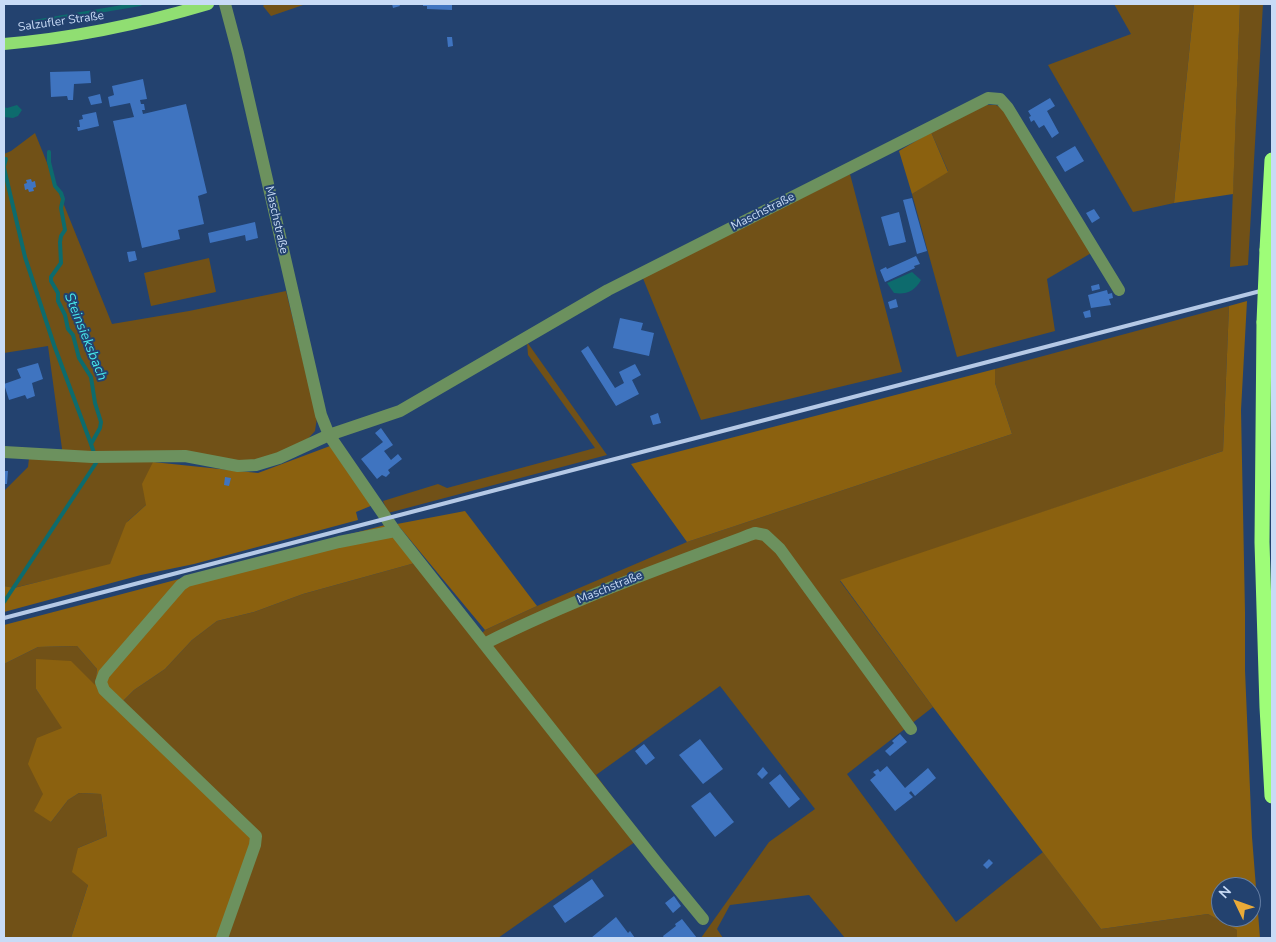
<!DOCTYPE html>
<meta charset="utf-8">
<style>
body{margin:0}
#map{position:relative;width:1276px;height:942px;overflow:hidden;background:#23426f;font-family:"Nunito Sans",sans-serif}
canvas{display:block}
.frame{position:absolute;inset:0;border:5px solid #c8dbf6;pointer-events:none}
.north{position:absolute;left:1211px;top:877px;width:50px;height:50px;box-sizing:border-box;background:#23426f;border:1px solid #657fa5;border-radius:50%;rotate:312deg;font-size:14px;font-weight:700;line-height:20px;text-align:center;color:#c8dbf6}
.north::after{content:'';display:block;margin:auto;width:18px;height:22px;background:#eaaa38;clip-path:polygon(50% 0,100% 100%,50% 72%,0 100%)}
</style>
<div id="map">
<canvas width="1276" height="942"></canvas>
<div class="frame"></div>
<div class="north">N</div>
</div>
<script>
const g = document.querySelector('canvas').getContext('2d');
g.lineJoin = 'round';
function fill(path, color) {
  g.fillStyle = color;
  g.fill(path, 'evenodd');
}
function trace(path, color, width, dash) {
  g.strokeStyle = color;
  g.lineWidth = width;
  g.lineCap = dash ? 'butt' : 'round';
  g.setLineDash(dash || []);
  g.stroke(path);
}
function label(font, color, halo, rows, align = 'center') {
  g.font = font + ' "Nunito Sans",sans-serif';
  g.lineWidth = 4;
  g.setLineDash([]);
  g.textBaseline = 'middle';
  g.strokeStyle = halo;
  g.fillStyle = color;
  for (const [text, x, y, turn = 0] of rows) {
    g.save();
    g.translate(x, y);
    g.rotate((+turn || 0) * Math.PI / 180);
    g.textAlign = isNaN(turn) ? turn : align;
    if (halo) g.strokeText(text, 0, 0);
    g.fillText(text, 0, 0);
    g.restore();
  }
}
const green = new Path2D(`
 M265,4h41l-35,12 -8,-10z
 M1114,4h80l-20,199 -41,9 -85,-147 83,-31z
 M1240,4h23l-15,261 -18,2z
 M986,105h10l9,5 88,142 -46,27 8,52 -98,26 -45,-163 36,-23 -17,-39z
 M35,133l77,191 77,-13 97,-20 31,127 -2,13 -11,12 -34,14 -28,5h-89l-7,43 -18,16 -18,44 -97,23 -9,-2v-95l24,-24 1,-9 34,-2 -15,-110 -44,7v-199l7,-3z
 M850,174l52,198 -201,48 -59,-144z
 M209,258l7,34 -65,14 -7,-33z
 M1229,306l-6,145 -383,130 93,126 -86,67 109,148 87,-70 58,77 107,-15 29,16v8h-392l-36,-43 -79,10 -13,24 6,9h-22l68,-96 46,-33 -95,-123 -124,89 46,62 -144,101h-280l-101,-231 17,-17 31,-21 27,-29 25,-19 37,-9 49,-18 112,-31 61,77 9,-10 52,-24 150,-64 325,-108 -17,-51v-14z
 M527,342l80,113 -219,58 -5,-12 55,-17 9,4 148,-40 -67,-93z
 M77,646l20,23 -2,17 -59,3 27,39 -20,66 8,28 17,-22 11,-7 22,1 6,42 -29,12 10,37 -17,53h-67v-274l34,-17z`);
const forest = new Path2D(`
 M1194,4h46l-7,190 -59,9z
 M931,132l17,40 -36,22 -13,-43z
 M1247,301l-6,109 4,202v58l7,167 8,101h-23v-8l-29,-16 -107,15 -168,-222 -93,-127 383,-129 6,-145zM1221,887h30v30h-30z
 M995,369v14l17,51 -325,108 -56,-78z
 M330,446l43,59 -17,7 2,8 -164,44 -53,11 -137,37v-26l10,2 96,-24 16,-41 20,-18 -4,-21 11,-22 105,11z
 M465,511l72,95 -52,24 -88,-106z
 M385,525l30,38 -112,31 -49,18 -37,9 -25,19 -27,29 -31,21 -17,17 133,127 2,10 -34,94h-147l17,-53 -16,-13 6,-24 29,-12 -6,-42 -22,-1 -11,7 -17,22 -17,-11 9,-17 -15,-30 9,-26 25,-10 -26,-39v-30l35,2 24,24 2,-16 -20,-23 -39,1 -34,17v-39z`);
const water = new Path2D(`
 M17,105l5,5 -4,6 -5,2 -9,-1v-10l3,1z
 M912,272l9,8c-6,11 -15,15 -27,13l-7,-10z`);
const stream = new Path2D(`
 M33,25l1,-3 106,-18
 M49,152v10l6,24 6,7 2,6 -2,9 4,22 -4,6 -1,6 1,21 -10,14v4l7,12v8l7,14 3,14 5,6 6,23 12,19 4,26 6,19 -1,6 -9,16 3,9
 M4,166l2,-7
 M4,168l21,89 29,88 37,99
 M4,602l92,-139`);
const building = new Path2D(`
 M392,4h7l1,2 -7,2z
 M423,4h29v6l-25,-1v-3h-4z
 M447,37h5l1,9 -5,1z
 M90,71l1,12 -17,1 -1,16h-5l-1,-4 -16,1 -1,-25z
 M143,79l4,20 -7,1 1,4h3l1,6h-3l1,4 43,-10 21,89 -9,3 6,28 -26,6 2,9 -38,9 -29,-127 21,-4 -4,-14 -20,4 -2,-10 6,-2 -2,-9z
 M100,94l2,9 -11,2 -3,-8z
 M1050,98l5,8 -8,5 12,22 -7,5 -8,-13 -5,3 -5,-8 -3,2 -2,-5 2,-1 -3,-5z
 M96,112l3,14 -21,5 -1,-4h3l-1,-7 4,-1 -1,-4z
 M1075,146l9,15 -19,11 -9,-15z
 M31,179l1,3 3,-1 1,6 -3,1 1,3 -5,1 -1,-3 -3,1 -1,-6 3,-1 -1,-3z
 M912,198l15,53 -10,3 -14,-54z
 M1094,209l6,9 -8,5 -6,-10z
 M899,212l7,30 -17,4 -8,-29z
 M255,222l3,16 -12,3 -1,-6 -35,8 -2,-10z
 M135,251l2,9 -8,2 -2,-10z
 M916,256l4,8 -6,2 1,2 -30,14 -5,-12 6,-3 1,2z
 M1099,284l1,5 -8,2 -1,-5z
 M1107,290l1,4 4,-1 1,5 -4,1 2,6 -20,3 -3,-13z
 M896,299l2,8 -8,2 -2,-7z
 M1090,310l1,7 -6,1 -2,-6z
 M620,318l23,5 -2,7 13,3 -5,23 -36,-8z
 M588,346l27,42 9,-5 -5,-11 16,-8 6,11 -9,5 7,14 -23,12 -35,-55z
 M38,363l5,16 -11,4 3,13 -8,3 -2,-4 -16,5 -5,-16 17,-6 -4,-9z
 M658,413l3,10 -8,2 -3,-9z
 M381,428l12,17 -9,6 7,9 7,-6 4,5 -14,11 2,3 -4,4 -4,-2 -5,4 -16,-20 22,-17 -8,-9z
 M4,471h4l-1,13h-3z
 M225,477l6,1 -2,8 -5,-1z
 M900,734l7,8 -17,14 -5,-5 9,-8 -2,-2z
 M700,739l23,30 -20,15 -24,-29z
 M644,744l11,14 -9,7 -11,-14z
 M887,766l18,22 23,-20 8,10 -21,18 -4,-5 -2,2 4,4 -18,14 -25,-31 6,-5 -3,-3 5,-3 2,3z
 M763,767l5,6 -6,6 -5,-5z
 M780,774l20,25 -11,9 -20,-25z
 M710,792l24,30 -19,15 -24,-31z
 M989,859l4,4 -6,6 -4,-4z
 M592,879l12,17 -39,27 -12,-17z
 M674,896l7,10 -8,7 -8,-10z
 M616,917l12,16 2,-2 5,7h-44z
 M682,919l15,19h-33l-1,-2 13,-10 -1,-2z`);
const minor = new Path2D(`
 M225,4l13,49 83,362 8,20 66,96 262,332 46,56
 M4,452l88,5 93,-1 53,10 18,-1 23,-7 50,-23 71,-24 208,-121 380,-192 12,1 8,9 111,182
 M484,644c88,-44 179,-77 271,-111l10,2 15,14 131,180
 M222,938l33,-93 1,-9 -152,-146 -3,-8 3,-8 77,-89 6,-4 152,-39 56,-11`);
const major = new Path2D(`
 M4,44c70,-6 137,-20 204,-40`);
const highway = new Path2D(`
 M1267,250l5,-90
 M1264,322l-2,220 5,165 5,89`);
const rail = new Path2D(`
 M4,618l1268,-330`);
const highwayBridge = new Path2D(`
 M1264,322l3,-72`);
const streetNames = [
 ["Salzufler Straße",61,22,-8],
 ["Maschstraße",763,212,-27],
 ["Maschstraße",276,220,77],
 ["Maschstraße",610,588,-22]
];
const waterNames = [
 ["Steinsieksbach",85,337,68]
];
fill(green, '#715117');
fill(forest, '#8b610f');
fill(water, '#0d6b6d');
trace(stream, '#0d6b6d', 4);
fill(building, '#3f74c0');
trace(minor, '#6c915e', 12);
trace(major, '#90de72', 12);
trace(highway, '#9efd78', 15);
trace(rail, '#b5c9e6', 4);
trace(highwayBridge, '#9efd78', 15);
label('12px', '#c8dbf6', '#23426f', streetNames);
label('italic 14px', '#47e7eb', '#23426f', waterNames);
</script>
